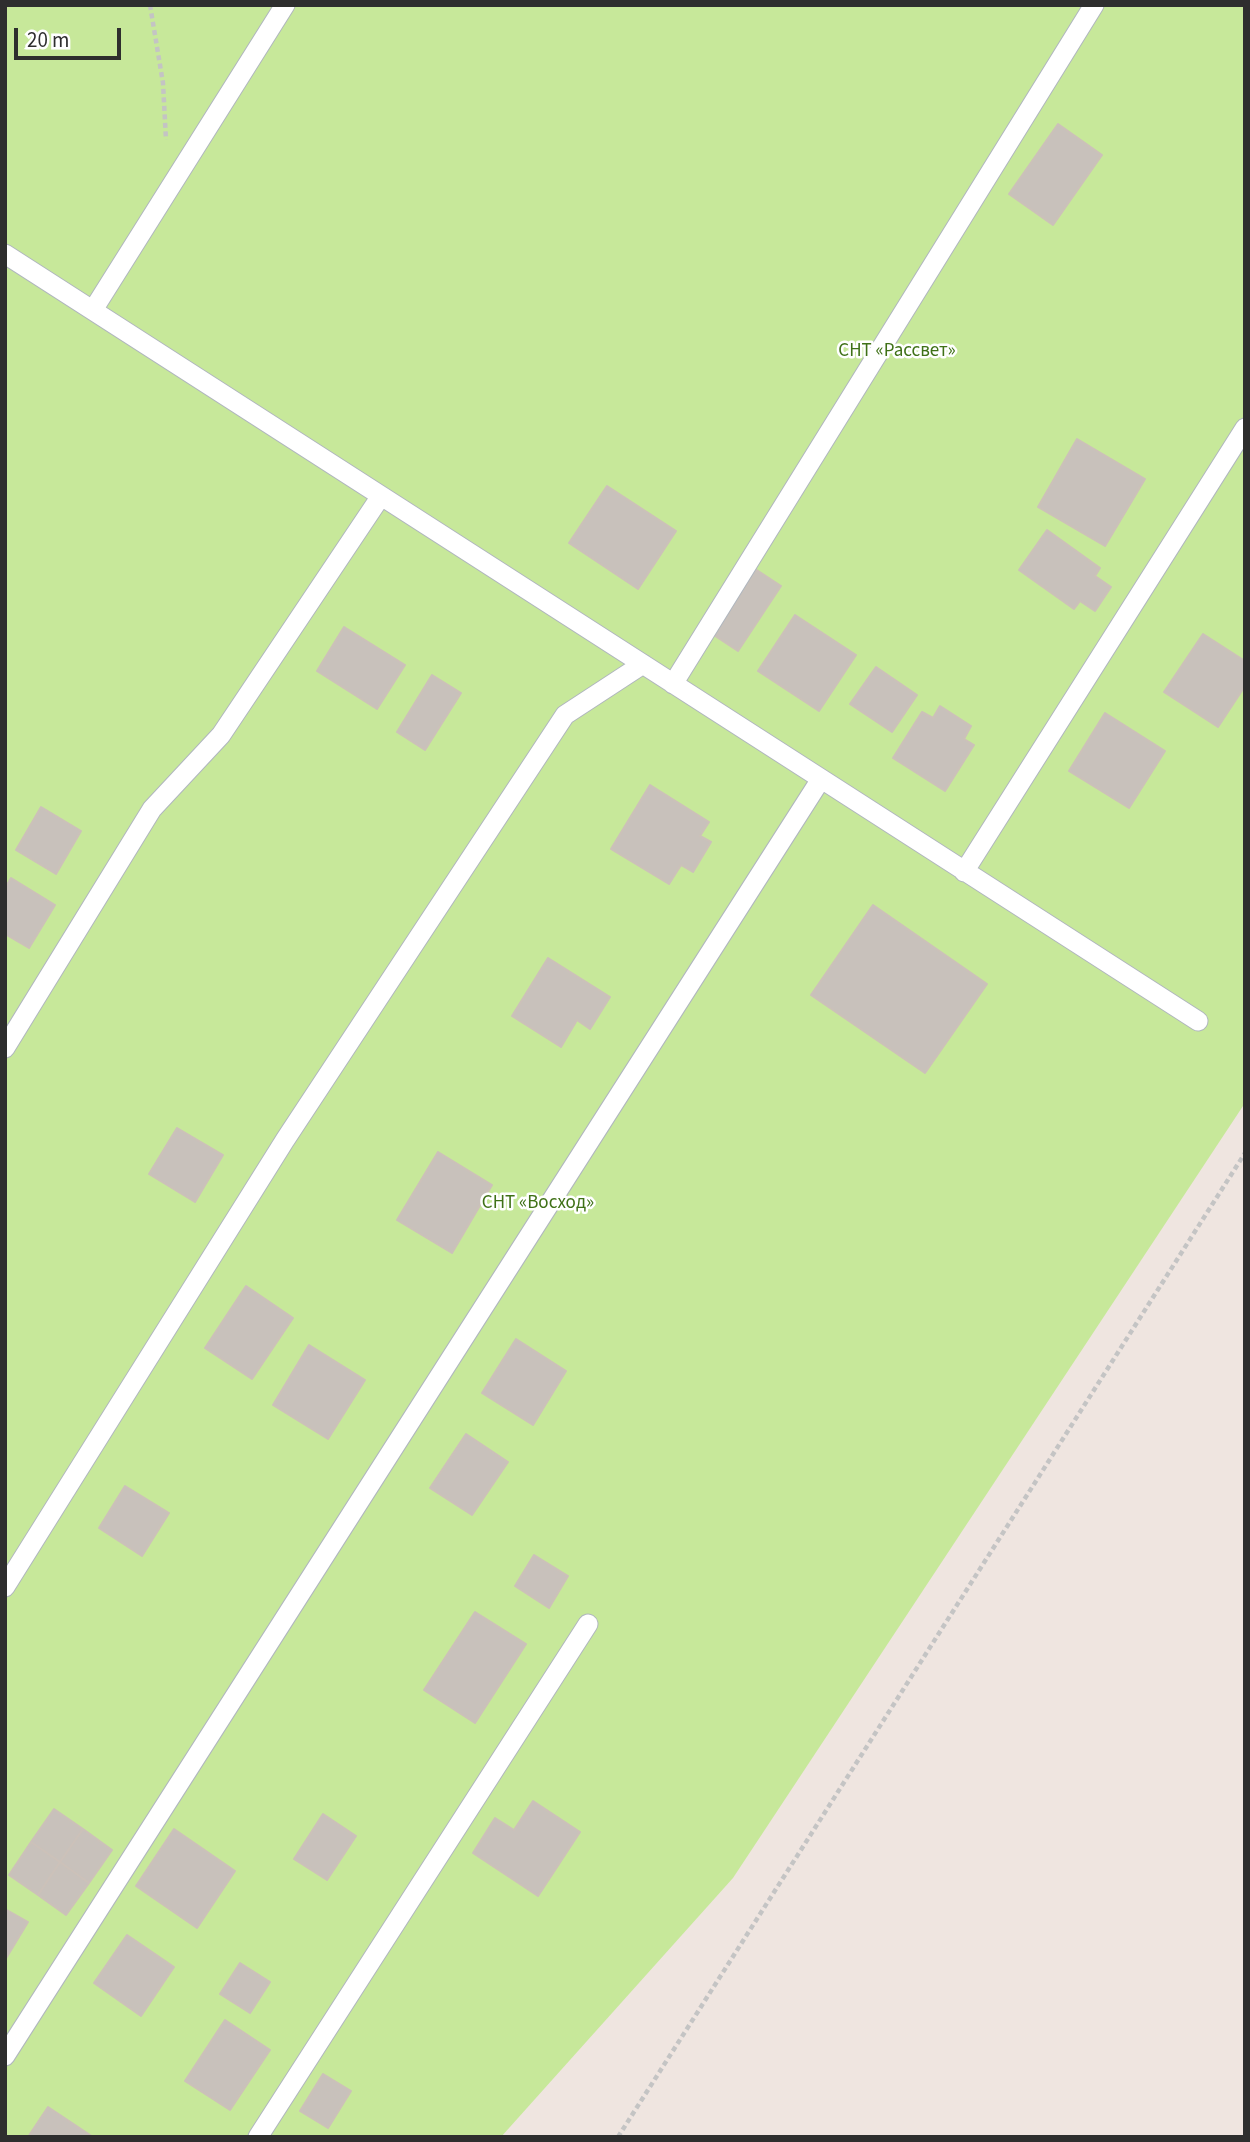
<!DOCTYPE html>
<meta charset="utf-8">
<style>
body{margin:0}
#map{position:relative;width:1250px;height:2142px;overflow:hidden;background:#efe5e0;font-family:"Source Sans 3",sans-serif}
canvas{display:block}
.frame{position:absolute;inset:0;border:7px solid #2e2e2e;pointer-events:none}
.scale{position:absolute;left:14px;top:28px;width:107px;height:32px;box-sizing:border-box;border:4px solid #2e2e2e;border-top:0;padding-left:9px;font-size:21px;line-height:24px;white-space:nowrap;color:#2e2e2e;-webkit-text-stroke:5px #fff;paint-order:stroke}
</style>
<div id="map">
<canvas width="1250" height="2142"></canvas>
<div class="frame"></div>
<div class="scale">20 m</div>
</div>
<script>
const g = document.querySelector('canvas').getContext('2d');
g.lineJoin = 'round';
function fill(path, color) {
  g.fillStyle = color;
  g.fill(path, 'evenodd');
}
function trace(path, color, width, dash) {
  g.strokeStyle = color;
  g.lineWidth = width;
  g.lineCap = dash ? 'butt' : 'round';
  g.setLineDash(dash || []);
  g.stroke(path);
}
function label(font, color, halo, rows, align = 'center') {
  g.font = font + ' "Source Sans 3",sans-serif';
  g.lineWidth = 5;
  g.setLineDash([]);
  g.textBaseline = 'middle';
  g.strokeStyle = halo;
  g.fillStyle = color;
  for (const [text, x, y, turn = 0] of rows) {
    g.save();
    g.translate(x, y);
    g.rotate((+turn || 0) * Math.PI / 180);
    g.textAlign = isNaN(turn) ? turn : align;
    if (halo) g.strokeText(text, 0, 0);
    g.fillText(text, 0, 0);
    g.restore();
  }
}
const green = new Path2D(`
 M5,5h1240v1098l-512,775 -232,259h-496z`);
const building = new Path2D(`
 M1058,124l44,31 -49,70 -44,-31z
 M1077,439l68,40 -40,67 -67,-39z
 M607,486l69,45 -38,58 -69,-46z
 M1047,530l53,38 -5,8 16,11 -16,24 -15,-10 -6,8 -55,-39z
 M743,561l38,25 -43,65 -38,-25z
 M795,615l61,40 -37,56 -61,-40z
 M344,627l61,38 -28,44 -60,-38z
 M1203,634l42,27v25l-27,41 -54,-35z
 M876,667l41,28 -25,37 -42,-28z
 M432,675l29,18 -36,57 -28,-18z
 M940,706l31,20 -7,13 10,6 -29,46 -52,-33 29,-46 11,6z
 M1105,713l60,38 -36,57 -60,-37z
 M650,785l59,37 -9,14 11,6 -18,30 -12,-7 -12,19 -58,-35z
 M41,807l40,24 -25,43 -40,-24z
 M11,878l44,27 -26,43 -24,-14v-46z
 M873,905l114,79 -62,89 -114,-78z
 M548,958l62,39 -20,32 -13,-9 -16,27 -49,-31z
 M177,1128l46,27 -28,47 -46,-28z
 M438,1152l54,33 -40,68 -55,-33z
 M246,1286l47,32 -41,61 -47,-31z
 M516,1339l50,32 -33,54 -51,-32z
 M309,1345l56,35 -37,59 -55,-34z
 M466,1434l42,28 -36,53 -42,-27z
 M125,1486l44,27 -27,43 -43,-28z
 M534,1555l34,21 -19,32 -34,-22z
 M475,1612l51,32 -51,79 -51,-33z
 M533,1801l47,31 -42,64 -65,-43 22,-35 19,12z
 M54,1809l29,20 -23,33 -29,-20z
 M323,1814l33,22 -29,44 -33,-21z
 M83,1829l29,21 -23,33 -29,-21z
 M174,1829l61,42 -38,57 -61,-42z
 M31,1842l29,20 -22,33 -29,-20z
 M60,1862l29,21 -23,32 -28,-20z
 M5,1909l23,13 -23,38z
 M127,1935l47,32 -33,49 -47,-33z
 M240,1963l30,19 -20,31 -30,-19z
 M225,2020l45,30 -40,60 -45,-29z
 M323,2074l28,17 -23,37 -28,-17z
 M48,2107l45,30h-65z`);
const path = new Path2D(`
 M150,5l13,78 3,57
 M618,2137l627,-984`);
const service = new Path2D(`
 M5,254l1193,767
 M93,310l192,-305
 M673,684l421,-679
 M964,872l281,-444
 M5,1048l147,-239 69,-74 160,-239
 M5,1587l280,-447 280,-425 78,-51
 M5,2056l816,-1277
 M258,2137l330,-513`);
const parkNames = [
 ["СНТ «Рассвет»",897,352],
 ["СНТ «Восход»",538,1204]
];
fill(green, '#c7e89a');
fill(building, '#c8c1bb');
trace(building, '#ccc1b9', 2);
trace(service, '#b0b6be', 21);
trace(path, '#c4c4c4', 4.5, [5, 3.5]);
trace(service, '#fff', 19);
label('19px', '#3f7117', '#fff', parkNames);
</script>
